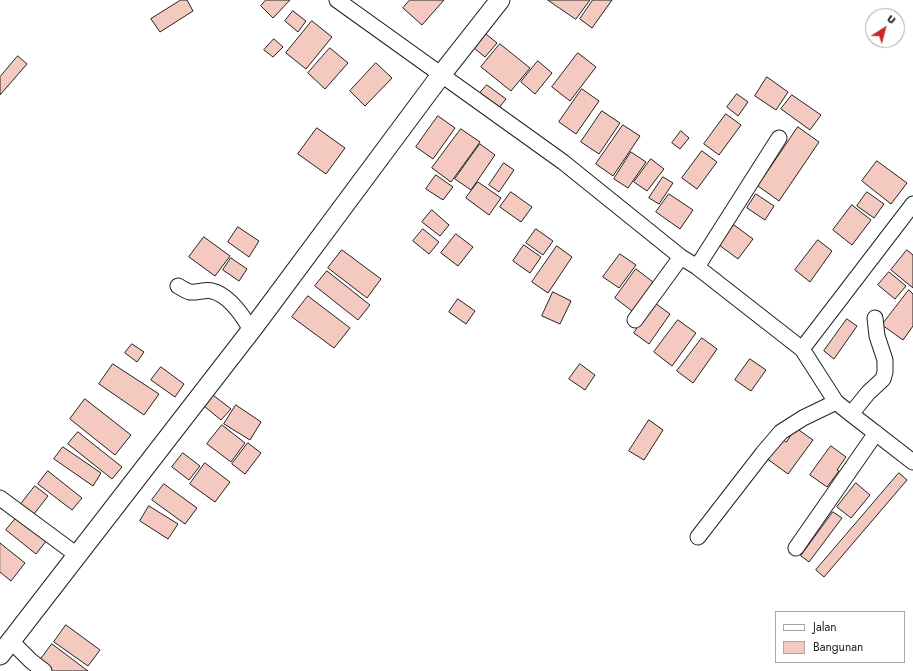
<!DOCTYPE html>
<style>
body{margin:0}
#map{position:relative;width:913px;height:671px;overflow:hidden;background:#fff;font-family:Jost,sans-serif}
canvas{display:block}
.legend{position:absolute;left:775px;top:611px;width:130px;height:52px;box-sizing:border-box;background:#fff;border:1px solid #a7a7a7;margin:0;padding:5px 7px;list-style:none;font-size:12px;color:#222}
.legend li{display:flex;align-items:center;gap:8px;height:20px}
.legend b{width:20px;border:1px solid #a7a7a7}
.north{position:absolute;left:865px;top:8px;width:40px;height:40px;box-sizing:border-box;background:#fff;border:1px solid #a7a7a7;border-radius:50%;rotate:36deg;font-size:11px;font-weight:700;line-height:16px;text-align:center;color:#222}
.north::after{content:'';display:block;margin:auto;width:14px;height:18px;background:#c62828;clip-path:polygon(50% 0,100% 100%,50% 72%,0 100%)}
</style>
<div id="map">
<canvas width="913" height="671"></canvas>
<ul class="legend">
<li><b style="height:5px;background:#fff"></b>Jalan</li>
<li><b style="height:11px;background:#f3c9c0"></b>Bangunan</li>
</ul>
<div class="north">U</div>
</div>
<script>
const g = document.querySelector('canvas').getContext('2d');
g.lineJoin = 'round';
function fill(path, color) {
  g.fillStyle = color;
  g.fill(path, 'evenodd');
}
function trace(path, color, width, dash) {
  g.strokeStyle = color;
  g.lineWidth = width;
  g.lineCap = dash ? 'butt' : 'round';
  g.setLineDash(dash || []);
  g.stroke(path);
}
const building = new Path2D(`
 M181,0h6l6,11 -33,21 -9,-13z
 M266,0h24l-17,18 -12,-12z
 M410,0h34l-22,25 -19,-17z
 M548,0h42l-14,19z
 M593,0h19l-20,28 -12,-9z
 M293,11l13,10 -8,11 -13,-11z
 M312,21l20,16 -26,32 -20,-16z
 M486,34l11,9 -12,14 -11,-9z
 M274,39l9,8 -10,10 -9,-7z
 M500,44l30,24 -19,23 -30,-24z
 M330,48l18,15 -23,26 -17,-16z
 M578,53l18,14 -26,34 -18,-14z
 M18,56l9,8 -27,31v-18z
 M538,61l14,12 -17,21 -14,-12z
 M376,63l16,15 -27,28 -15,-15z
 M767,77l21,15 -12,18 -21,-14z
 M487,85l19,14 -8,10 -19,-15z
 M582,89l17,12 -23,33 -17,-12z
 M737,94l11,8 -10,14 -11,-9z
 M792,95l29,20 -11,15 -29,-21z
 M602,111l18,12 -21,31 -18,-12z
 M726,114l15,11 -22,30 -15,-11z
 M438,116l17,12 -22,31 -17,-12z
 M623,125l17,11 -27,40 -17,-12z
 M798,127l21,15 -40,59 -21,-15z
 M317,128l28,20 -19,26 -28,-20z
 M461,129l19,13 -29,40 -19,-14z
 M681,131l8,7 -9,11 -8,-6z
 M480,144l15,11 -24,35 -16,-11z
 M702,151l15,11 -20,27 -15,-11z
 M631,152l15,10 -18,26 -14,-9z
 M651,159l13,10 -17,22 -13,-9z
 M877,161l30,22 -16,21 -29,-23z
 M504,163l10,7 -15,22 -10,-7z
 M436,175l17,12 -10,13 -17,-11z
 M663,177l10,6 -14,21 -10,-6z
 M478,182l23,16 -12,17 -23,-17z
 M511,192l21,15 -11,15 -21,-15z
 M867,192l17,12 -10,14 -17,-12z
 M669,194l24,16 -13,19 -24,-17z
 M756,194l18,12 -9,14 -18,-12z
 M852,205l19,15 -19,25 -19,-15z
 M432,210l17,15 -9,11 -18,-14z
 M734,225l19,14 -15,20 -19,-14z
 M238,227l21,14 -10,16 -21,-15z
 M423,229l16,13 -10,12 -16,-13z
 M536,229l17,12 -10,14 -17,-12z
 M456,234l17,13 -15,19 -17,-13z
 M204,237l26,19 -15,20 -26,-19z
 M818,240l14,11 -22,31 -15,-12z
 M524,245l17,12 -11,16 -17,-12z
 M557,246l15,11 -24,36 -16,-11z
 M342,250l39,29 -14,19 -39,-30z
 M907,250l6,5v33l-22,-18z
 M620,254l16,11 -17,23 -16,-11z
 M231,258l16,11 -8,12 -16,-11z
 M636,269l21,16 -21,29 -21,-16z
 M327,271l43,34 -12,15 -43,-34z
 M889,272l17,14 -11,13 -17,-14z
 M909,290l4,4v32l-10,14 -21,-15z
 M553,292l18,9 -11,23 -18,-8z
 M308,296l42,32 -16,20 -42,-31z
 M458,299l17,12 -9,13 -17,-12z
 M655,303l15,11 -21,30 -15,-11z
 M847,319l10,7 -23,33 -10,-8z
 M678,320l18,13 -24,33 -18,-14z
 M702,338l15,11 -24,34 -16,-12z
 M132,344l12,8 -7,10 -12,-9z
 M750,359l16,11 -15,21 -16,-11z
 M113,364l46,30 -15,21 -45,-31z
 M580,364l15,11 -10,15 -16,-11z
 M161,367l23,17 -9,13 -24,-17z
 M213,395l18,14 -10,11 -17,-14z
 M85,399l46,36 -16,20 -45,-36z
 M236,405l25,17 -11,18 -26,-16z
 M649,420l14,10 -19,30 -15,-9z
 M222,425l23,18 -14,19 -24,-18z
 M796,428l17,12 -25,34 -22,-16 15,-20 5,4z
 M78,432l44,35 -10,12 -44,-35z
 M248,443l13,10 -16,21 -13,-10z
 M831,446l15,11 -9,13 2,1 -12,16 -17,-12z
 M63,447l38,26 -8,13 -39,-27z
 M183,453l17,13 -11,14 -17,-13z
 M205,463l25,19 -15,20 -25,-18z
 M48,471l34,27 -10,12 -34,-26z
 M899,473l8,7 -83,97 -8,-7z
 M856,483l14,12 -19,23 -14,-11z
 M164,484l33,24 -12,16 -33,-24z
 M35,486l13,10 -14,18 -13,-10z
 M149,506l29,18 -10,15 -28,-18z
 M833,512l9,6 -33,44 -8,-6z
 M17,517l30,23 -11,14 -30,-24z
 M0,543l25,20 -14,18 -11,-9z
 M66,625l34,25 -12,16 -34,-24z
 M52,644l36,27h-39l-11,-8z`);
const minor = new Path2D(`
 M337,0l226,162 118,95 16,10 105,82 34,53 15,12 62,48
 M697,267l82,-129
 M178,286c4,2 8,5 12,6 7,1 15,-3 22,-1 17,4 31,25 39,39
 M635,320l46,-63
 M802,349l111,-145
 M851,414l17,-21 15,-14 2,-7v-12l-8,-24 -2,-18
 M0,498l77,57
 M698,537l65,-84 18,-21 22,-14 33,-16
 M796,548l80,-115
 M11,641l20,20 13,10`);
const tertiary = new Path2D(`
 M0,655l256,-331 185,-249 59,-75`);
fill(building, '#f3c9c0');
trace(building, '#222', 1);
trace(minor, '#222', 17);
trace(tertiary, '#222', 21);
trace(minor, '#fff', 15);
trace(tertiary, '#fff', 19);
</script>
